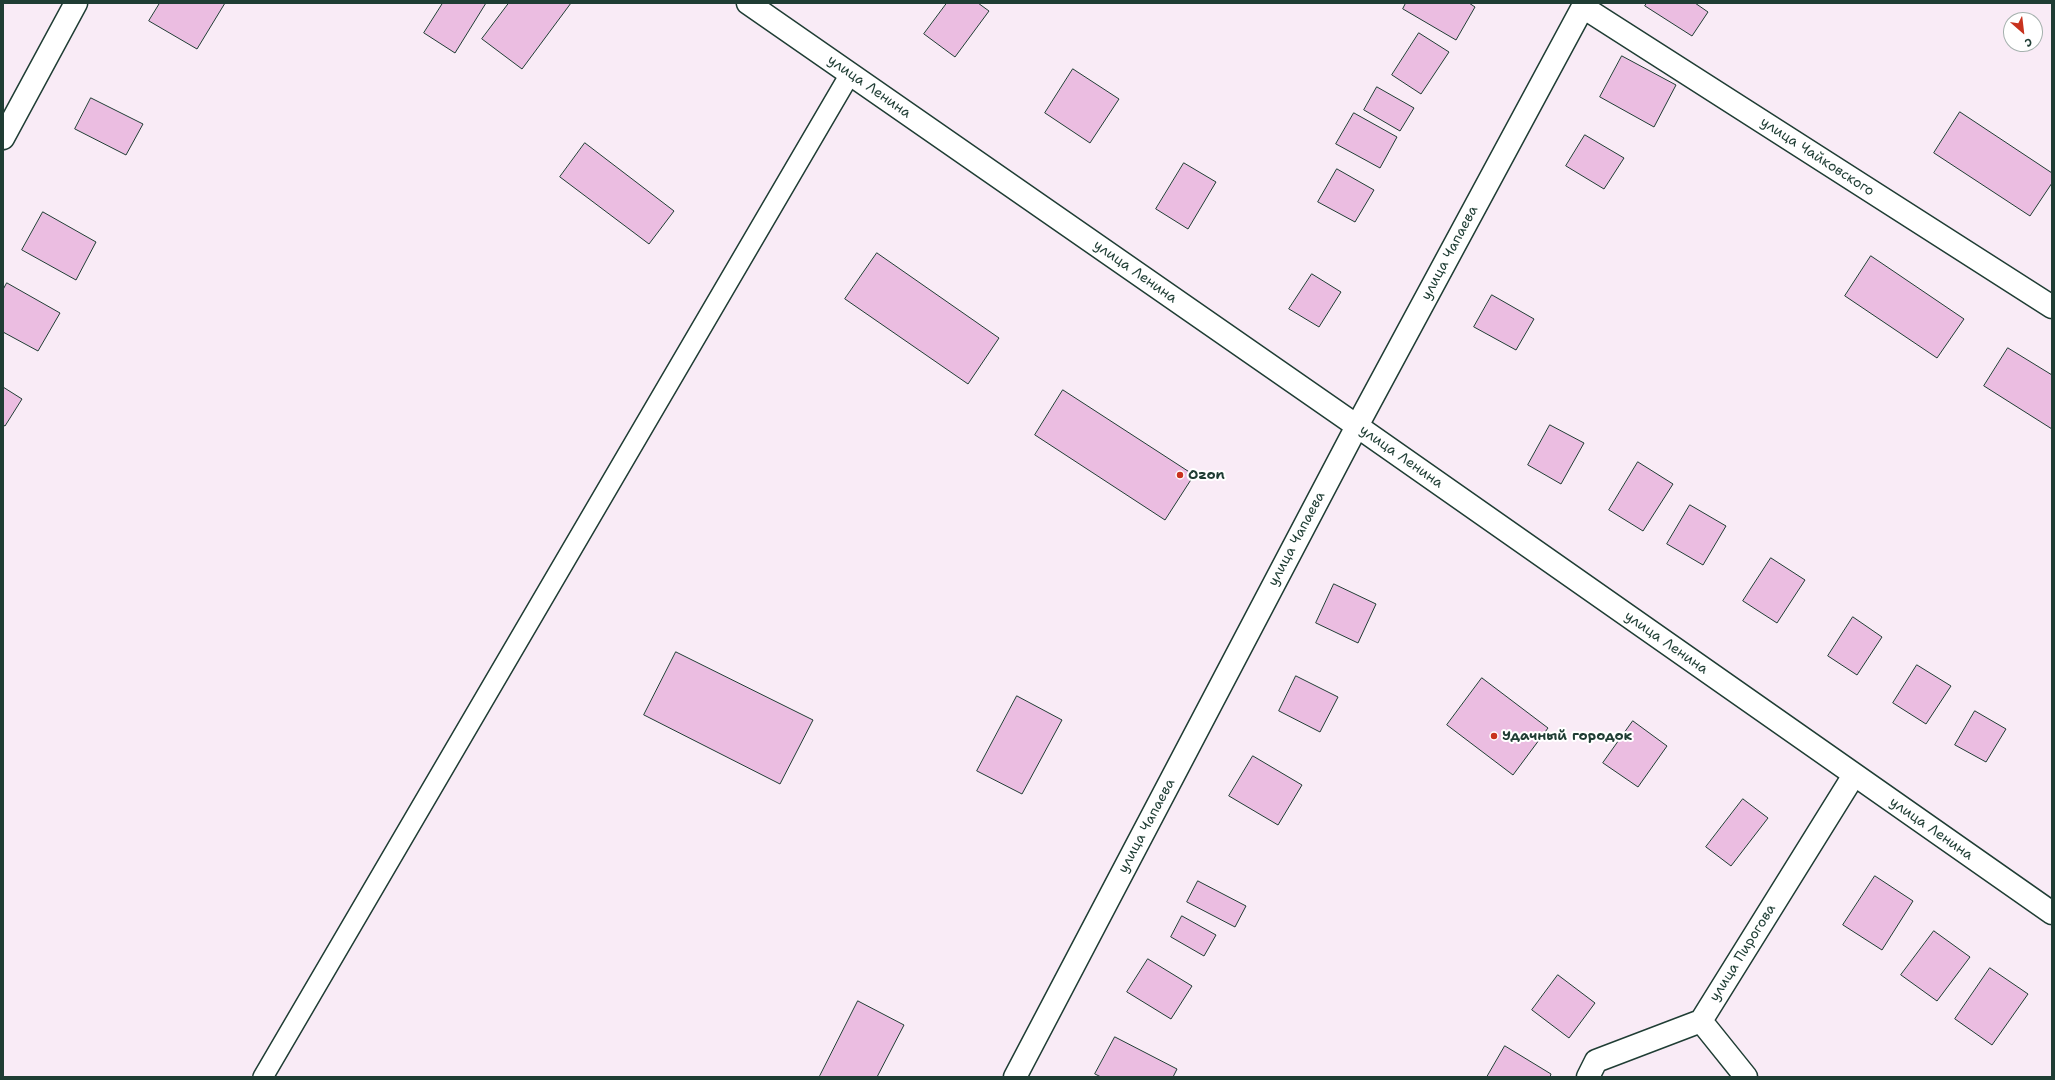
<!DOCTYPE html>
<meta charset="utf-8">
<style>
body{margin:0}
#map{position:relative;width:2055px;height:1080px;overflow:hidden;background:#f9ebf6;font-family:"Shantell Sans",sans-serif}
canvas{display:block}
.frame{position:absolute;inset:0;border:4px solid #1f3d34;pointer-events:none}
.north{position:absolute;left:2003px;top:12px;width:40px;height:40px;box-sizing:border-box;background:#fff;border:1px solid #a5b1ae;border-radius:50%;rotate:152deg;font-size:11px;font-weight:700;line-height:16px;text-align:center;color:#1f3d34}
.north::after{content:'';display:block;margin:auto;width:14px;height:18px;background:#c8321e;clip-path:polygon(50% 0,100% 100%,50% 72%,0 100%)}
</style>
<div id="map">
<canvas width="2055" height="1080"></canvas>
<div class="frame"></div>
<div class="north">С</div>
</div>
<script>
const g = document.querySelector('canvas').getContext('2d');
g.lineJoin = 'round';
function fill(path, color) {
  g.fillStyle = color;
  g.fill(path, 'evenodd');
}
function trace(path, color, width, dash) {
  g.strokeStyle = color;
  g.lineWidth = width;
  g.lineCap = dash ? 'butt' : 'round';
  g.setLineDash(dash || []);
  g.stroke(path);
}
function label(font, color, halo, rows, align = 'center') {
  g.font = font + ' "Shantell Sans",sans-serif';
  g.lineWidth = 4;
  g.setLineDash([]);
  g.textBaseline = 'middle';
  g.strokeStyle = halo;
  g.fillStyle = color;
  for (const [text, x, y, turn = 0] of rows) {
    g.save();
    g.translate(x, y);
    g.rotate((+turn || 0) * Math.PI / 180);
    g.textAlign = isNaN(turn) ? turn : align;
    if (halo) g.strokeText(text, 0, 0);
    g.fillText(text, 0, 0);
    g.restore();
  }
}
const building = new Path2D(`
 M160,3h65l-28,46 -48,-28z
 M443,3h43l-31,50 -31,-20z
 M509,3h62l-49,66 -40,-30z
 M947,3h31l11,8 -34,46 -31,-23z
 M1406,3h63l6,4 -19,33 -53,-31z
 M1647,3h48l13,9 -16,24 -47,-30z
 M1419,33l30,19 -28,42 -29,-19z
 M1622,56l54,29 -22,42 -54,-30z
 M1073,69l46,30 -29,44 -45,-30z
 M1377,87l37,21 -14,23 -36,-21z
 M91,98l52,26 -17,31 -51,-26z
 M1960,112l92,61v10l-22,33 -96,-63z
 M1354,113l43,24 -17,31 -44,-24z
 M1585,135l39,23 -20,31 -38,-23z
 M585,143l89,68 -25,33 -89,-67z
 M1184,163l32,19 -28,47 -32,-20z
 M1337,169l37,21 -19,32 -37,-20z
 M43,212l53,30 -20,38 -54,-30z
 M877,253l122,85 -31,46 -123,-85z
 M1871,256l93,63 -27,39 -92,-62z
 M1312,274l29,18 -22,35 -30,-18z
 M7,283l53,30 -22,38 -35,-19v-42z
 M1492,295l42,24 -18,31 -42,-23z
 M2008,348l44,27v54l-68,-43z
 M3,387l19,12 -17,27 -2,-1z
 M1063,390l131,85 -29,45 -130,-85z
 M1550,425l34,18 -23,41 -33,-19z
 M1638,462l35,22 -30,47 -34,-21z
 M1690,505l36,21 -23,39 -36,-21z
 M1771,558l34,22 -28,43 -34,-22z
 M1334,584l42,20 -18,39 -42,-20z
 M1853,617l29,20 -25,38 -29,-19z
 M676,652l137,68 -33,64 -136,-69z
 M1917,665l34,21 -25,38 -33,-21z
 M1296,676l42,21 -18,35 -41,-21z
 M1482,678l66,50 -35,47 -66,-50z
 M1017,696l45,24 -40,74 -45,-23z
 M1975,711l31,18 -20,33 -31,-17z
 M1633,721l34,25 -29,41 -35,-24z
 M1253,756l49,29 -24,40 -49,-29z
 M1743,799l25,19 -37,48 -25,-19z
 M1875,876l38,25 -31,49 -39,-25z
 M1198,881l48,25 -11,21 -48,-25z
 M1182,916l34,19 -12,21 -33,-19z
 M1934,931l36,26 -33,44 -36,-26z
 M1148,959l44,27 -21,33 -44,-27z
 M1990,968l38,26 -36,51 -37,-26z
 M1558,975l37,28 -26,35 -37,-28z
 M858,1001l46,24 -27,52h-56l-1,-1z
 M1115,1037l62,32 -4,8h-72l-6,-3z
 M1505,1046l46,28 -1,3h-63z`);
const lane = new Path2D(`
 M263,1077l587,-1003`);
const street = new Path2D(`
 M1583,7l469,300
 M3,138l73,-135
 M1701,1021l45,56
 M1015,1077l342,-651 228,-423
 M1588,1077l8,-16 105,-40 153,-246`);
const secondary = new Path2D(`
 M748,3l609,423 695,487`);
const markers = [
 [1180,475,4,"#c8321e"],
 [1494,736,4,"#c8321e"]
];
const streetNames = [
 ["улица Ленина",869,87,35],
 ["улица Чайковского",1817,157,33],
 ["улица Чапаева",1450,253,-62],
 ["улица Ленина",1135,272,35],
 ["улица Ленина",1401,457,35],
 ["улица Чапаева",1297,539,-62],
 ["улица Ленина",1666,643,35],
 ["улица Чапаева",1147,826,-62],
 ["улица Ленина",1931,829,35],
 ["улица Пирогова",1743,953,-58]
];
const poiNames = [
 ["Ozon",1188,475],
 ["Удачный городок",1502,736]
];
fill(building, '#ebbde1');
trace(building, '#1f3d34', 1);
trace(lane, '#1f3d34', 22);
trace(street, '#1f3d34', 25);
trace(secondary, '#1f3d34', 25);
trace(lane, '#fff', 19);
trace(street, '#fff', 22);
trace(secondary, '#fff', 22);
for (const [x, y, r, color] of markers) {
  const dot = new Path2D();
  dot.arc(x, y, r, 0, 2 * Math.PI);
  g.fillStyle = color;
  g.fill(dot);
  trace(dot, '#fff', 1.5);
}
label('14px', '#1f3d34', '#fff', streetNames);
label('bold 14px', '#1f3d34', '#fff', poiNames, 'left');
</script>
